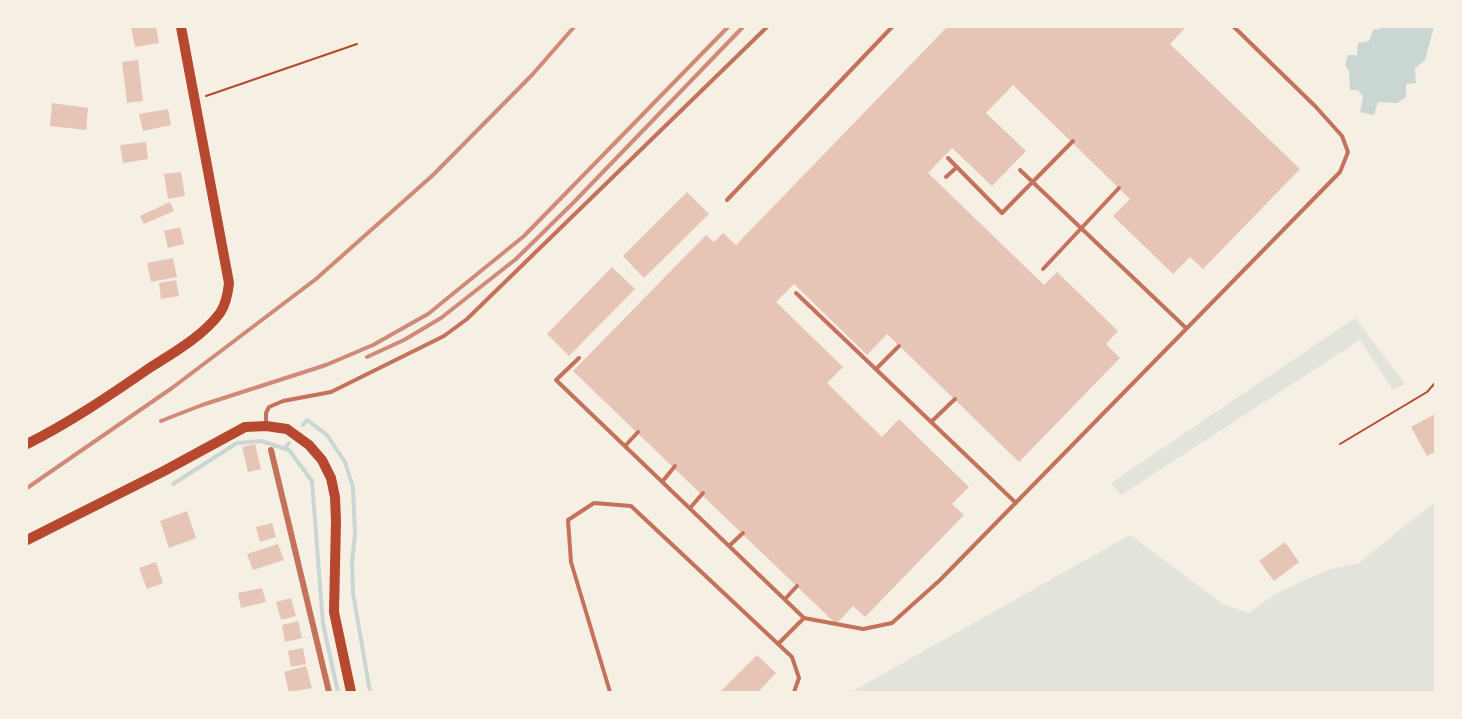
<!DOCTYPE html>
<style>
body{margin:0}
#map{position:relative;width:1462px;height:719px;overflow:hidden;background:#f6efe4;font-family:Karla,sans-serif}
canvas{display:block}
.frame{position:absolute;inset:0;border:28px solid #f6efe4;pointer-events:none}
</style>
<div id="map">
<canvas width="1462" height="719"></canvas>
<div class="frame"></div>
</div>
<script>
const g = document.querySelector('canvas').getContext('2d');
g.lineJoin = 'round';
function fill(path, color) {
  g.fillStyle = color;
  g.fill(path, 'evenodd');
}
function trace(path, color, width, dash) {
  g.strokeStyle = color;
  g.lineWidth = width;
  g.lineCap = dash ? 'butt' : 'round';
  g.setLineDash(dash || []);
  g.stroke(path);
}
const green = new Path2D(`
 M1355,318l50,66 -12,6 -33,-50 -239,155 -10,-12z
 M1435,502v190h-584l279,-157 93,69 26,9 26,-19 52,-24 32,-7z`);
const water = new Path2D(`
 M1381,27h53l-9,33 -10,8 1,15 -10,1v13l-9,6 -19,-1 -4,13 -14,-3 3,-15 -5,-7h-8l-1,-19 -4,-6 3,-10h9l1,-12 11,-2 4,-11 7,-1z`);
const stream = new Path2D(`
 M303,425l4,-5 20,15 18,27 8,25 2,48 -3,27 1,31 17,99
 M285,448l4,-5
 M173,484l64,-41 24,-2 28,9 23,31 11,143 15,68`);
const building = new Path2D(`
 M131,27h25l3,16 -24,4z
 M947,27h239l-16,17 130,125 -97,100 -13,-12 -17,17 -60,-58 17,-17 -117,-114 -27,28 40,38 -34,35 -40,-38 -24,25 116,112 13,-13 61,59 -12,13 14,14 -101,104 -132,-128 -20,21 -73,-71 -18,18 67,65 -16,16 55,54 17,-18 70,68 -17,17 12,11 -99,102 -12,-11 -17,18 -263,-253 133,-136 8,7 9,-9 13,12z
 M138,60l5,41 -16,2 -5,-41z
 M52,103l36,5 -2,22 -36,-4z
 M168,109l3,16 -28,6 -4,-17z
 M146,142l2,17 -25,4 -3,-18z
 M181,172l4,24 -17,3 -4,-25z
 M687,192l22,22 -65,64 -21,-22z
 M170,202l4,9 -30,13 -4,-8z
 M180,227l4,17 -16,4 -4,-17z
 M173,258l4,19 -26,5 -4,-19z
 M612,267l23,22 -66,67 -22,-22z
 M176,280l3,16 -18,3 -2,-16z
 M1435,414v38l-8,4 -16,-29z
 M255,444l6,25 -13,3 -6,-25z
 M187,511l9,27 -27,10 -9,-27z
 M272,523l4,14 -16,5 -4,-15z
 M1285,542l14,20 -25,19 -15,-20z
 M278,544l6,16 -31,10 -6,-16z
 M156,562l7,21 -16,6 -8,-21z
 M262,588l4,14 -25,6 -3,-15z
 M291,598l5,18 -15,4 -5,-18z
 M298,621l4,17 -17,4 -3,-17z
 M303,648l3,16 -15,3 -3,-16z
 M757,655l19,18 -18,19h-38z
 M306,666l6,22 -23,4 -5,-20z`);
const path = new Path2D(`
 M206,96l151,-52
 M1340,444l87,-52 8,-9`);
const service = new Path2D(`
 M948,158l54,55 71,-72
 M1020,170l166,158
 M946,177l11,-10
 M727,200l165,-173
 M1043,269l76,-81
 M796,293l220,210
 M579,358l-23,22 248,238
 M876,369l23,-23
 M931,422l24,-23
 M266,425v-12l3,-6 14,-6 48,-9 113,-56 23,-17 300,-292
 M625,446l13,-14
 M662,482l13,-16
 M690,508l13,-15
 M729,546l14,-13
 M785,599l12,-13
 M778,644l26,-26 59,11 29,-6 48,-43 400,-408 8,-20 -6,-16 -26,-29 -82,-80
 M610,692l-39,-130 -3,-42 26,-17 37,3 161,151 7,21 -5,14`);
const minor = new Path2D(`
 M271,450l58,242`);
const secondary = new Path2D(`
 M27,444c42,-21 82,-48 121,-75 25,-16 54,-32 72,-56 6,-9 8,-20 9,-30l-48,-256
 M27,540l137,-69 81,-44 21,-1 21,3 22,16 13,15 9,18 4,19 1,24 -2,91 17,80`);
const rail = new Path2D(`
 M367,357l37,-17 37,-22 75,-59 57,-56 170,-176
 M161,421l41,-16 124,-40 47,-20 55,-31 96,-78 204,-209
 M27,488l145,-100 144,-109 117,-104 99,-100 42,-48`);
fill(green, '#e2e4dc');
fill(water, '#c9d6d2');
trace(stream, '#c9d6d2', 4);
fill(building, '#e6c5b7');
trace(path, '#b5482f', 2);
trace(service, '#c5725c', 4);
trace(minor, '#c5725c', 6);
trace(secondary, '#b5482f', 10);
trace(rail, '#cf8b77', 4);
</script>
